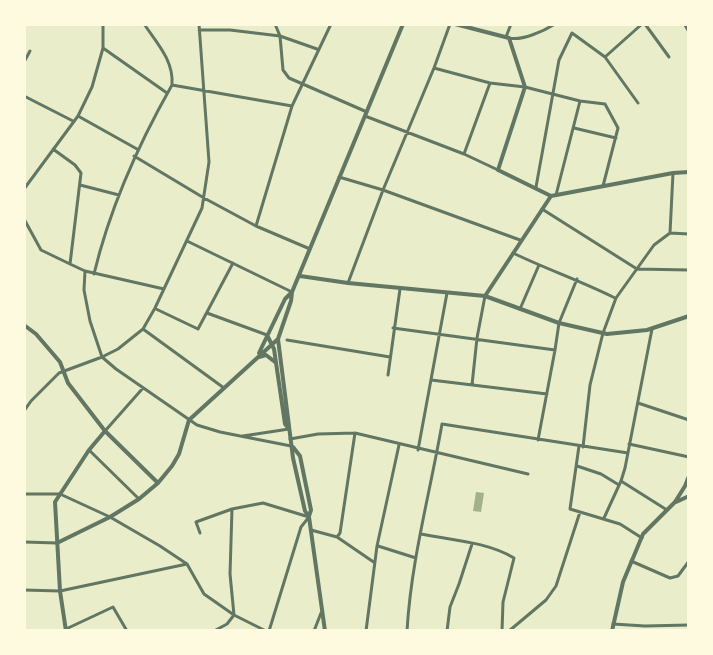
<!DOCTYPE html>
<style>
body{margin:0}
#map{position:relative;width:713px;height:655px;overflow:hidden;background:#e9edc9;font-family:"DejaVu Sans",sans-serif}
canvas{display:block}
.frame{position:absolute;inset:0;border:26px solid #fefae0;pointer-events:none}
</style>
<div id="map">
<canvas width="713" height="655"></canvas>
<div class="frame"></div>
</div>
<script>
const g = document.querySelector('canvas').getContext('2d');
g.lineJoin = 'round';
function fill(path, color) {
  g.fillStyle = color;
  g.fill(path, 'evenodd');
}
function trace(path, color, width, dash) {
  g.strokeStyle = color;
  g.lineWidth = width;
  g.lineCap = dash ? 'butt' : 'round';
  g.setLineDash(dash || []);
  g.stroke(path);
}
const water = new Path2D(`
 M476,492l8,1 -3,19 -8,-1z`);
const minor = new Path2D(`
 M103,24v24l64,45
 M144,24c13,19 30,37 28,61
 M275,24l5,12 3,34 6,8 78,34
 M450,24l-16,44 56,15 35,4 55,14 25,3 13,24 -15,58
 M645,24l24,33
 M199,30h31l50,6 37,13
 M506,37l5,-13
 M509,38c13,3 35,-7 46,-14
 M605,57l37,-33
 M24,62l6,-11
 M24,96l49,25
 M78,116l59,33
 M365,116l99,38 34,16
 M574,128l42,10
 M53,149l22,16 6,8 -11,91
 M464,154l26,-71
 M134,156l70,42 52,28 54,23
 M339,177l44,13 137,50
 M80,185l39,10
 M536,187l23,-127 13,-27 33,24 33,46
 M24,189l54,-73 14,-29 11,-39
 M556,195l24,-94
 M542,209l95,60 52,1
 M24,219l17,31 29,14 15,7 79,18
 M256,226l36,-120 39,-82
 M670,233l19,1
 M187,241l105,51
 M513,253c33,16 68,28 102,45
 M85,271l-1,19 6,31 12,36 14,12 81,56 23,7 71,14
 M94,274c16,-67 44,-129 78,-189l120,21
 M348,283l35,-93 51,-122
 M156,309l42,20 35,-66
 M520,309l19,-44
 M207,313l60,22
 M393,328l162,22
 M143,329l81,59
 M287,340l103,17
 M388,375l12,-86
 M431,380l116,14
 M472,385l5,-47 8,-42
 M638,403l51,17
 M24,411l7,-10 28,-28 43,-16 16,-8 25,-20 12,-21 47,-100 7,-46 -10,-138
 M105,431l38,-43
 M243,436l46,-7
 M290,439l28,-5 37,-1 173,41
 M538,440l17,-90 4,-27 18,-44
 M629,444l60,13
 M579,446l-9,63 50,15 22,14
 M583,447l7,-62 13,-52 13,-35 38,-53 16,-12 3,-60
 M89,450l50,49
 M418,450l29,-157
 M577,466l24,8 18,11
 M621,481l46,29
 M24,494h36l50,23 50,29 27,18 17,30 30,21 32,16
 M604,518l17,-37 4,-13 27,-139
 M311,530l26,7 3,-4 15,-100
 M200,533l-4,-11 36,-13 31,-6 46,14 -8,10 -32,104
 M421,534c30,6 67,8 93,24l-11,44 -1,29
 M337,537l38,26
 M24,542l33,1
 M378,546l38,12
 M631,561l39,17 8,-2 11,-15
 M24,590l36,1 127,-27
 M613,624l32,2 44,-1
 M66,629l47,-22 14,24
 M214,631l13,-7 7,-9 -4,-41 2,-65
 M314,631l7,-18
 M366,631l11,-85 22,-101
 M407,631c4,-70 23,-138 35,-207l186,29
 M447,631l3,-24 9,-23 13,-40
 M509,631l37,-31 10,-14 24,-74`);
const tertiary = new Path2D(`
 M455,24l54,14 16,49 -27,83 53,26
 M685,24l4,7
 M551,196l122,-23 16,-1
 M300,276l48,7 137,13 74,27 48,11 40,-4 42,-14
 M485,296l66,-100
 M24,325l12,9 24,28 8,21 37,48 53,52
 M267,335l7,14 11,75 4,5
 M259,353l26,-54 7,-7
 M259,357l7,-2 9,7
 M293,447l7,9 11,54 -2,6
 M676,502l13,-6
 M57,543l53,-26 29,-18 19,-16 14,-17 7,-12 10,-34 89,-81
 M66,631l-6,-40 -5,-89 34,-52 16,-19
 M325,631l-16,-114 -4,-6 -12,-53 -15,-119 13,-38 1,-9 111,-268
 M612,631l11,-49 20,-48 32,-32 10,-16 4,-10`);
fill(water, '#a3b18a');
trace(minor, '#617663', 3);
trace(tertiary, '#617663', 4);
</script>
